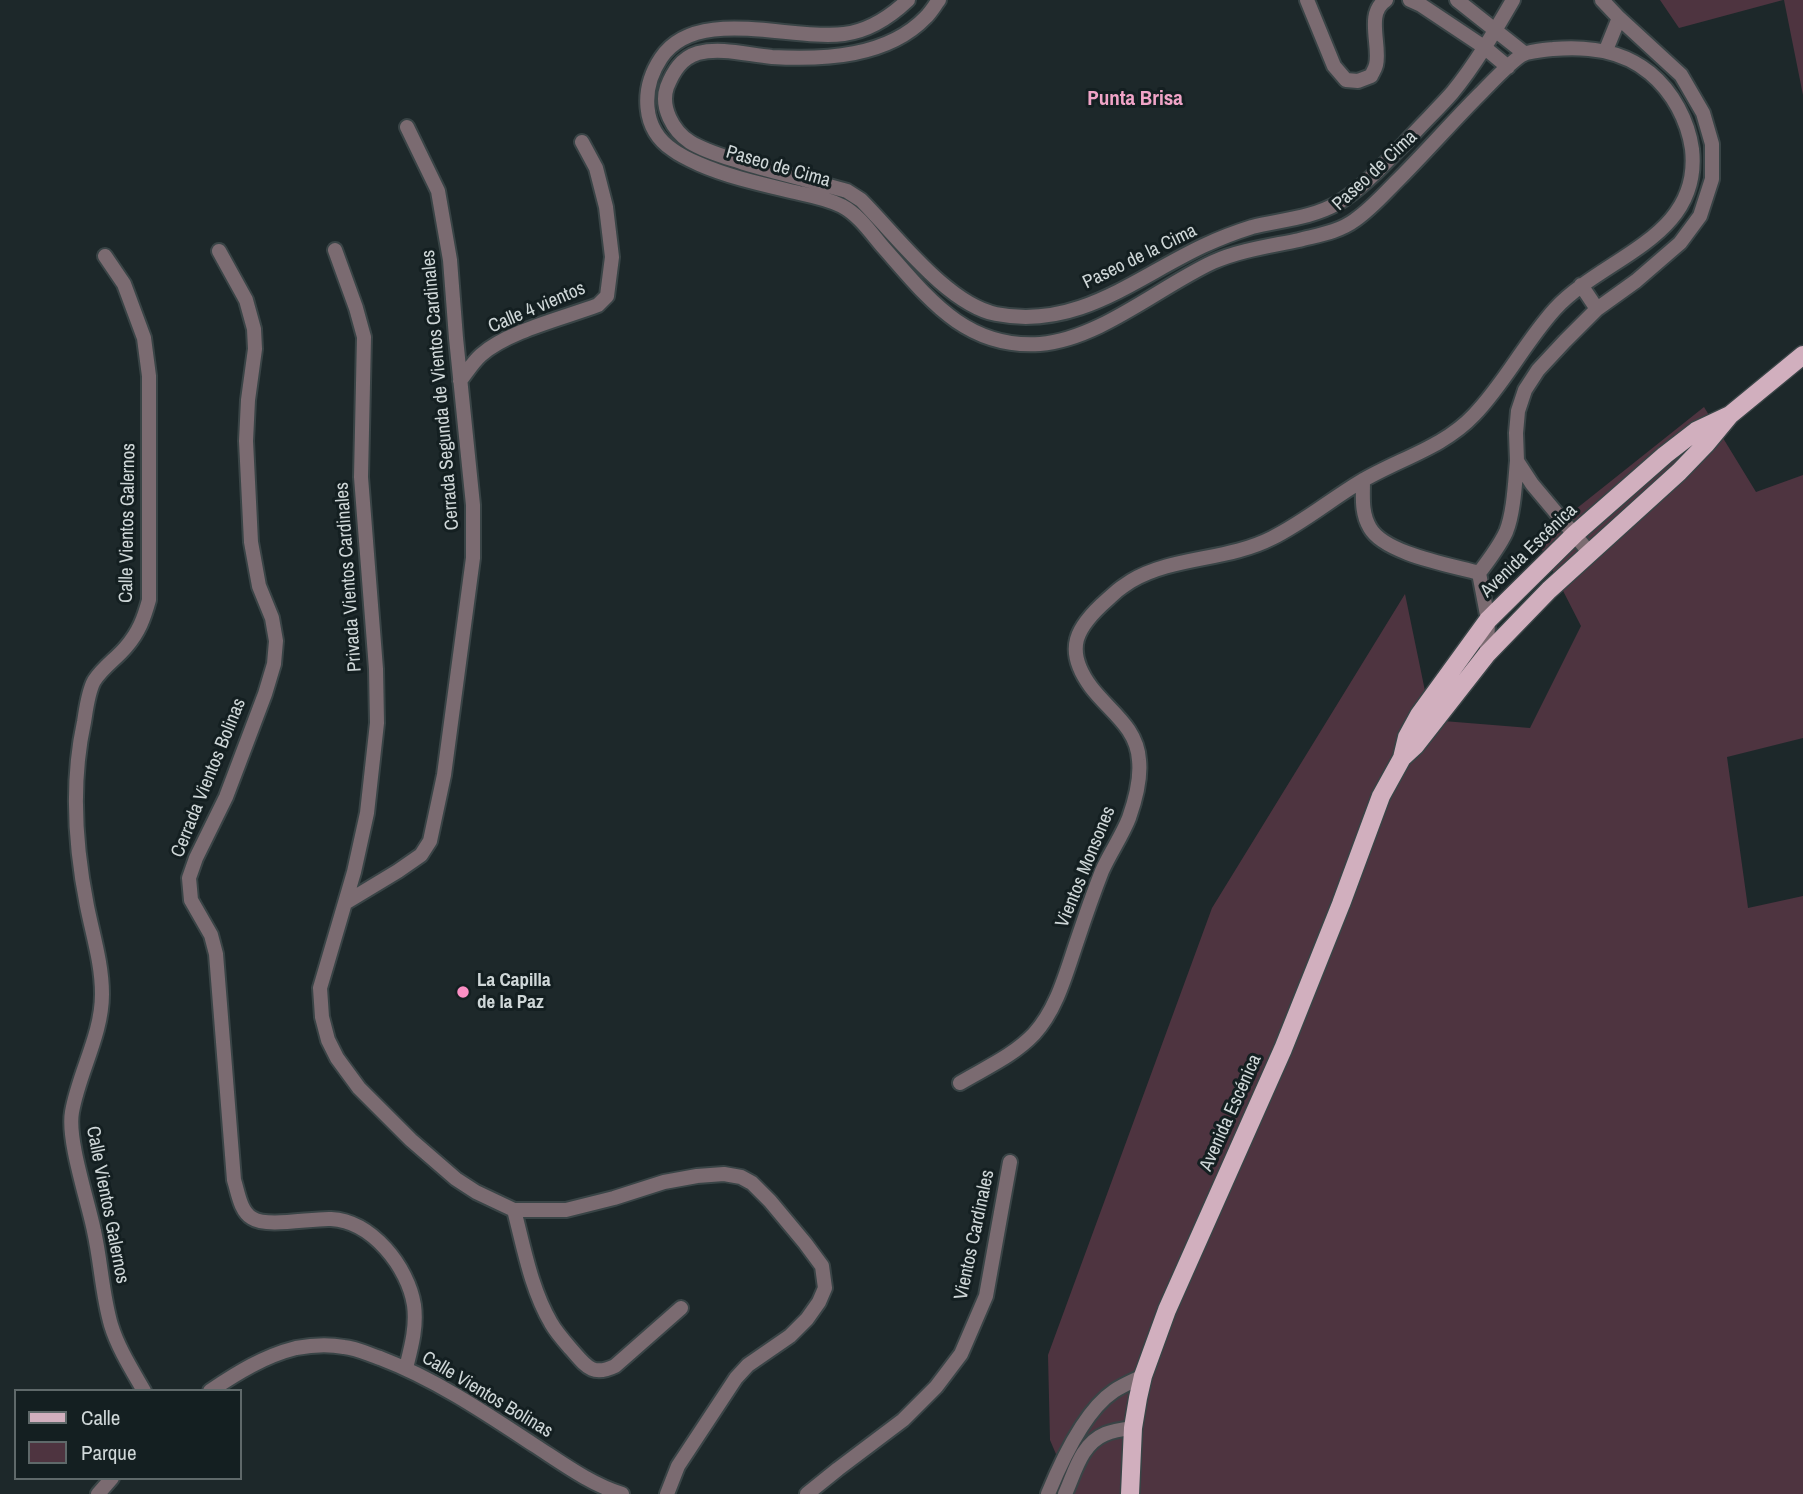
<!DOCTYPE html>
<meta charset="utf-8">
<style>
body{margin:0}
#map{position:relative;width:1803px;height:1494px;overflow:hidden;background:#1d282a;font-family:"Archivo Narrow",sans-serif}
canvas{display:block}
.legend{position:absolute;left:14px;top:1389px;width:228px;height:91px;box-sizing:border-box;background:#141f21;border:2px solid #5f696a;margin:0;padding:9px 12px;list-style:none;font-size:21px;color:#cfd7d8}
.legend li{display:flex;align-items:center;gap:14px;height:35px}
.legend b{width:35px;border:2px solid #5f696a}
</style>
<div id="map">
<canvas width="1803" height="1494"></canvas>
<ul class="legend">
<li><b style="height:9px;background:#d1afbe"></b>Calle</li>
<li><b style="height:19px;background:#4e3440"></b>Parque</li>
</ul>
</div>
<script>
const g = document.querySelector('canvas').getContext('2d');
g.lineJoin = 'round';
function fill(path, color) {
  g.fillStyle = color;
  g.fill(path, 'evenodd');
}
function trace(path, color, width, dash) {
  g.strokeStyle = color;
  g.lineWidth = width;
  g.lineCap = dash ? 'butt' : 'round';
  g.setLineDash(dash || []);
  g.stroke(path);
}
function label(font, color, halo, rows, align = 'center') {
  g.font = font + ' "Archivo Narrow",sans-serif';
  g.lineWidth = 6;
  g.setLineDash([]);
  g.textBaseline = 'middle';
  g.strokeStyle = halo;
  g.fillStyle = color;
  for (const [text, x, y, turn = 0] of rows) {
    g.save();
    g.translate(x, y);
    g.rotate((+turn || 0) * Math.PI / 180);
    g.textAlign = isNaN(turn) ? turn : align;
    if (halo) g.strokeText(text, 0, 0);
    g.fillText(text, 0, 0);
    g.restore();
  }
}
const green = new Path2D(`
 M1660,0h123l-104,28z
 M1784,0h19v95z
 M1704,407l52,85 47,-17v263l-76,19 21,151 55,-12v598h-730l-23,-54 -2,-85 164,-447 193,-314 26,126 99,8 51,-102 -44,-86z`);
const minor = new Path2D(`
 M908,0c-18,17 -39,31 -64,34 -53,7 -148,-29 -183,24 -20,30 -20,71 12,92 8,6 17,10 26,14 32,14 67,21 100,29 14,3 29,6 43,13 17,9 29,27 41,41 45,51 82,102 157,97 60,-5 119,-57 173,-82 27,-12 58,-16 86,-22 19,-5 40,-8 56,-20 16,-11 29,-26 43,-40 28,-28 54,-58 82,-86 9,-9 34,-36 44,-40 2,-2 26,-5 29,-5 35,-3 69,1 97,24 23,19 38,48 42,76 10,89 -88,107 -137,160 -30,33 -50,74 -81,106 -31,33 -76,44 -114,67 -30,18 -56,40 -88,56 -45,23 -99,18 -141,43 -12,8 -12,8 -23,18 -32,28 -45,50 -17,88 18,24 46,40 48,73 2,18 -4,41 -10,58 -7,18 -19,35 -27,53 -9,23 -17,46 -25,70 -11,32 -20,68 -43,93 -21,22 -49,34 -74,49
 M939,0c-4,5 -8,12 -13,17 -38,40 -102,43 -154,40 -24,-2 -50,-10 -74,-4 -17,5 -25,19 -31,34 -7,20 6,44 23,55 16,10 36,15 54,21 34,10 68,18 103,28l14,9c35,35 86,104 135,114 81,16 139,-36 207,-68 15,-7 33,-14 49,-19 29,-7 60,-9 86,-24 26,-16 46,-39 67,-60 15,-17 32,-33 47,-50 23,-28 43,-62 61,-93
 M1307,0l27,66 12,14 12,1 13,-5c2,-4 4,-7 5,-11 5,-19 -11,-52 10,-65
 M1410,0l11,5 63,42 24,20
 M1457,0l67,53
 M1606,50l13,-32
 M335,250l21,58 8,29 -3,140 15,192 1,54 -10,90 -13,59 -34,116 2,29 6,23 9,18 22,30 52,52 45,39 20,13 38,18h52l48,-12 50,-16 33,-6 27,-2 17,3 11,6 18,18 35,42 17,23 3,22 -6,14 -12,17 -17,17 -42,29 -12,13 -58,88 -11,28
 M219,251l27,49 8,29 1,20 -7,51 -2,41 5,101 8,44 13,32 4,23 -2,23 -9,30 -39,103 -30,61 -7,20 2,22 20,35 5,19 18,226c4,12 6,31 18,38 15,10 59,0 79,1 41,2 77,48 83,86 3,22 -3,43 -8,63
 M105,256l19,28 20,54 5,38v224c-5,18 -10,32 -23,47 -10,12 -23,20 -32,34 -6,11 -8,29 -10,41 -13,60 -9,124 3,184 6,30 15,58 15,88 0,41 -23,78 -30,118 -5,28 16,89 22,119 7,31 8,63 17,94 7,23 21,45 33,66
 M1581,285l16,24
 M460,381c7,-9 13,-19 21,-26 27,-24 83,-37 117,-50l9,-9 5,-39 -6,-50 -10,-39 -14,-26
 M1363,480c0,17 -2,33 7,48 15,26 81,37 109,45l9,47 -1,34
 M1589,552l-57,-68 -15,-23 -1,-28 2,-22 7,-21 13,-20 27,-29 32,-32 39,-28 44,-38 20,-27 12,-37v-35l-9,-31 -22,-38 -62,-57 -17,-18
 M1479,573c10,-13 20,-26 27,-41 8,-20 9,-50 11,-71
 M345,903l53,-32 23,-16 9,-14 14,-66 29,-217v-53l-17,-167 -6,-78 -12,-69 -31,-64
 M514,1210c10,38 17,79 37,113 5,9 13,18 20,26 15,17 21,28 44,17l66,-58
 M210,1391c27,-18 54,-35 86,-43 16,-3 32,-4 48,-1 12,1 24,7 36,11 55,21 104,54 154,87 28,18 56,39 88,49
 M98,1494l14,-16
 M807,1494l31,-25 65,-49 33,-33 25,-33 25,-58 24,-134
 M1048,1494c13,-32 36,-83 66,-103 9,-6 19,-10 29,-15
 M1065,1494c10,-22 16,-50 40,-60 9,-4 19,-5 28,-6`);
const primary = new Path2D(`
 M1402,758l13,-12 72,-92 62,-64 130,-118 27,-28 24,-29 73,-60
 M1130,1494l3,-66 5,-30 5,-22 24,-66 116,-261 58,-145 40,-108 21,-38 5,-21 12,-22 69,-95 87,-86 90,-79 31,-24 34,-16`);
const markers = [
 [463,992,7,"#fb8fc4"]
];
const streetNames = [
 ["Paseo de Cima",778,167,16],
 ["Paseo de Cima",1375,171,-43],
 ["Paseo de la Cima",1140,257,-26],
 ["Calle 4 vientos",537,308,-23],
 ["Cerrada Segunda de Vientos Cardinales",441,390,-95],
 ["Calle Vientos Galernos",128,523,-89],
 ["Avenida Escénica",1529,551,-44],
 ["Privada Vientos Cardinales",349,577,-94],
 ["Cerrada Vientos Bolinas",209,778,-68],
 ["Vientos Monsones",1086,867,-68],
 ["Avenida Escénica",1231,1113,-66],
 ["Calle Vientos Galernos",107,1205,79],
 ["Vientos Cardinales",975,1235,-78],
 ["Calle Vientos Bolinas",487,1395,31]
];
const poiNames = [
 ["La Capilla",477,981],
 ["de la Paz",477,1003]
];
const neighbourhoodNames = [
 ["Punta Brisa",1135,99]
];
fill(green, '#4e3440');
trace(minor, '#394446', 18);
trace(primary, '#394446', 21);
trace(minor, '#7b6b71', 14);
trace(primary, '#d1afbe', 18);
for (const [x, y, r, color] of markers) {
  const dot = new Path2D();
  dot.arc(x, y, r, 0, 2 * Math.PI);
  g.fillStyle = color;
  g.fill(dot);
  trace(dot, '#141f21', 2.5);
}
label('19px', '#cfd7d8', '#141f21', streetNames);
label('bold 19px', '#cfd7d8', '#141f21', poiNames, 'left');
label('bold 21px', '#f0a4c7', '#141f21', neighbourhoodNames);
</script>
